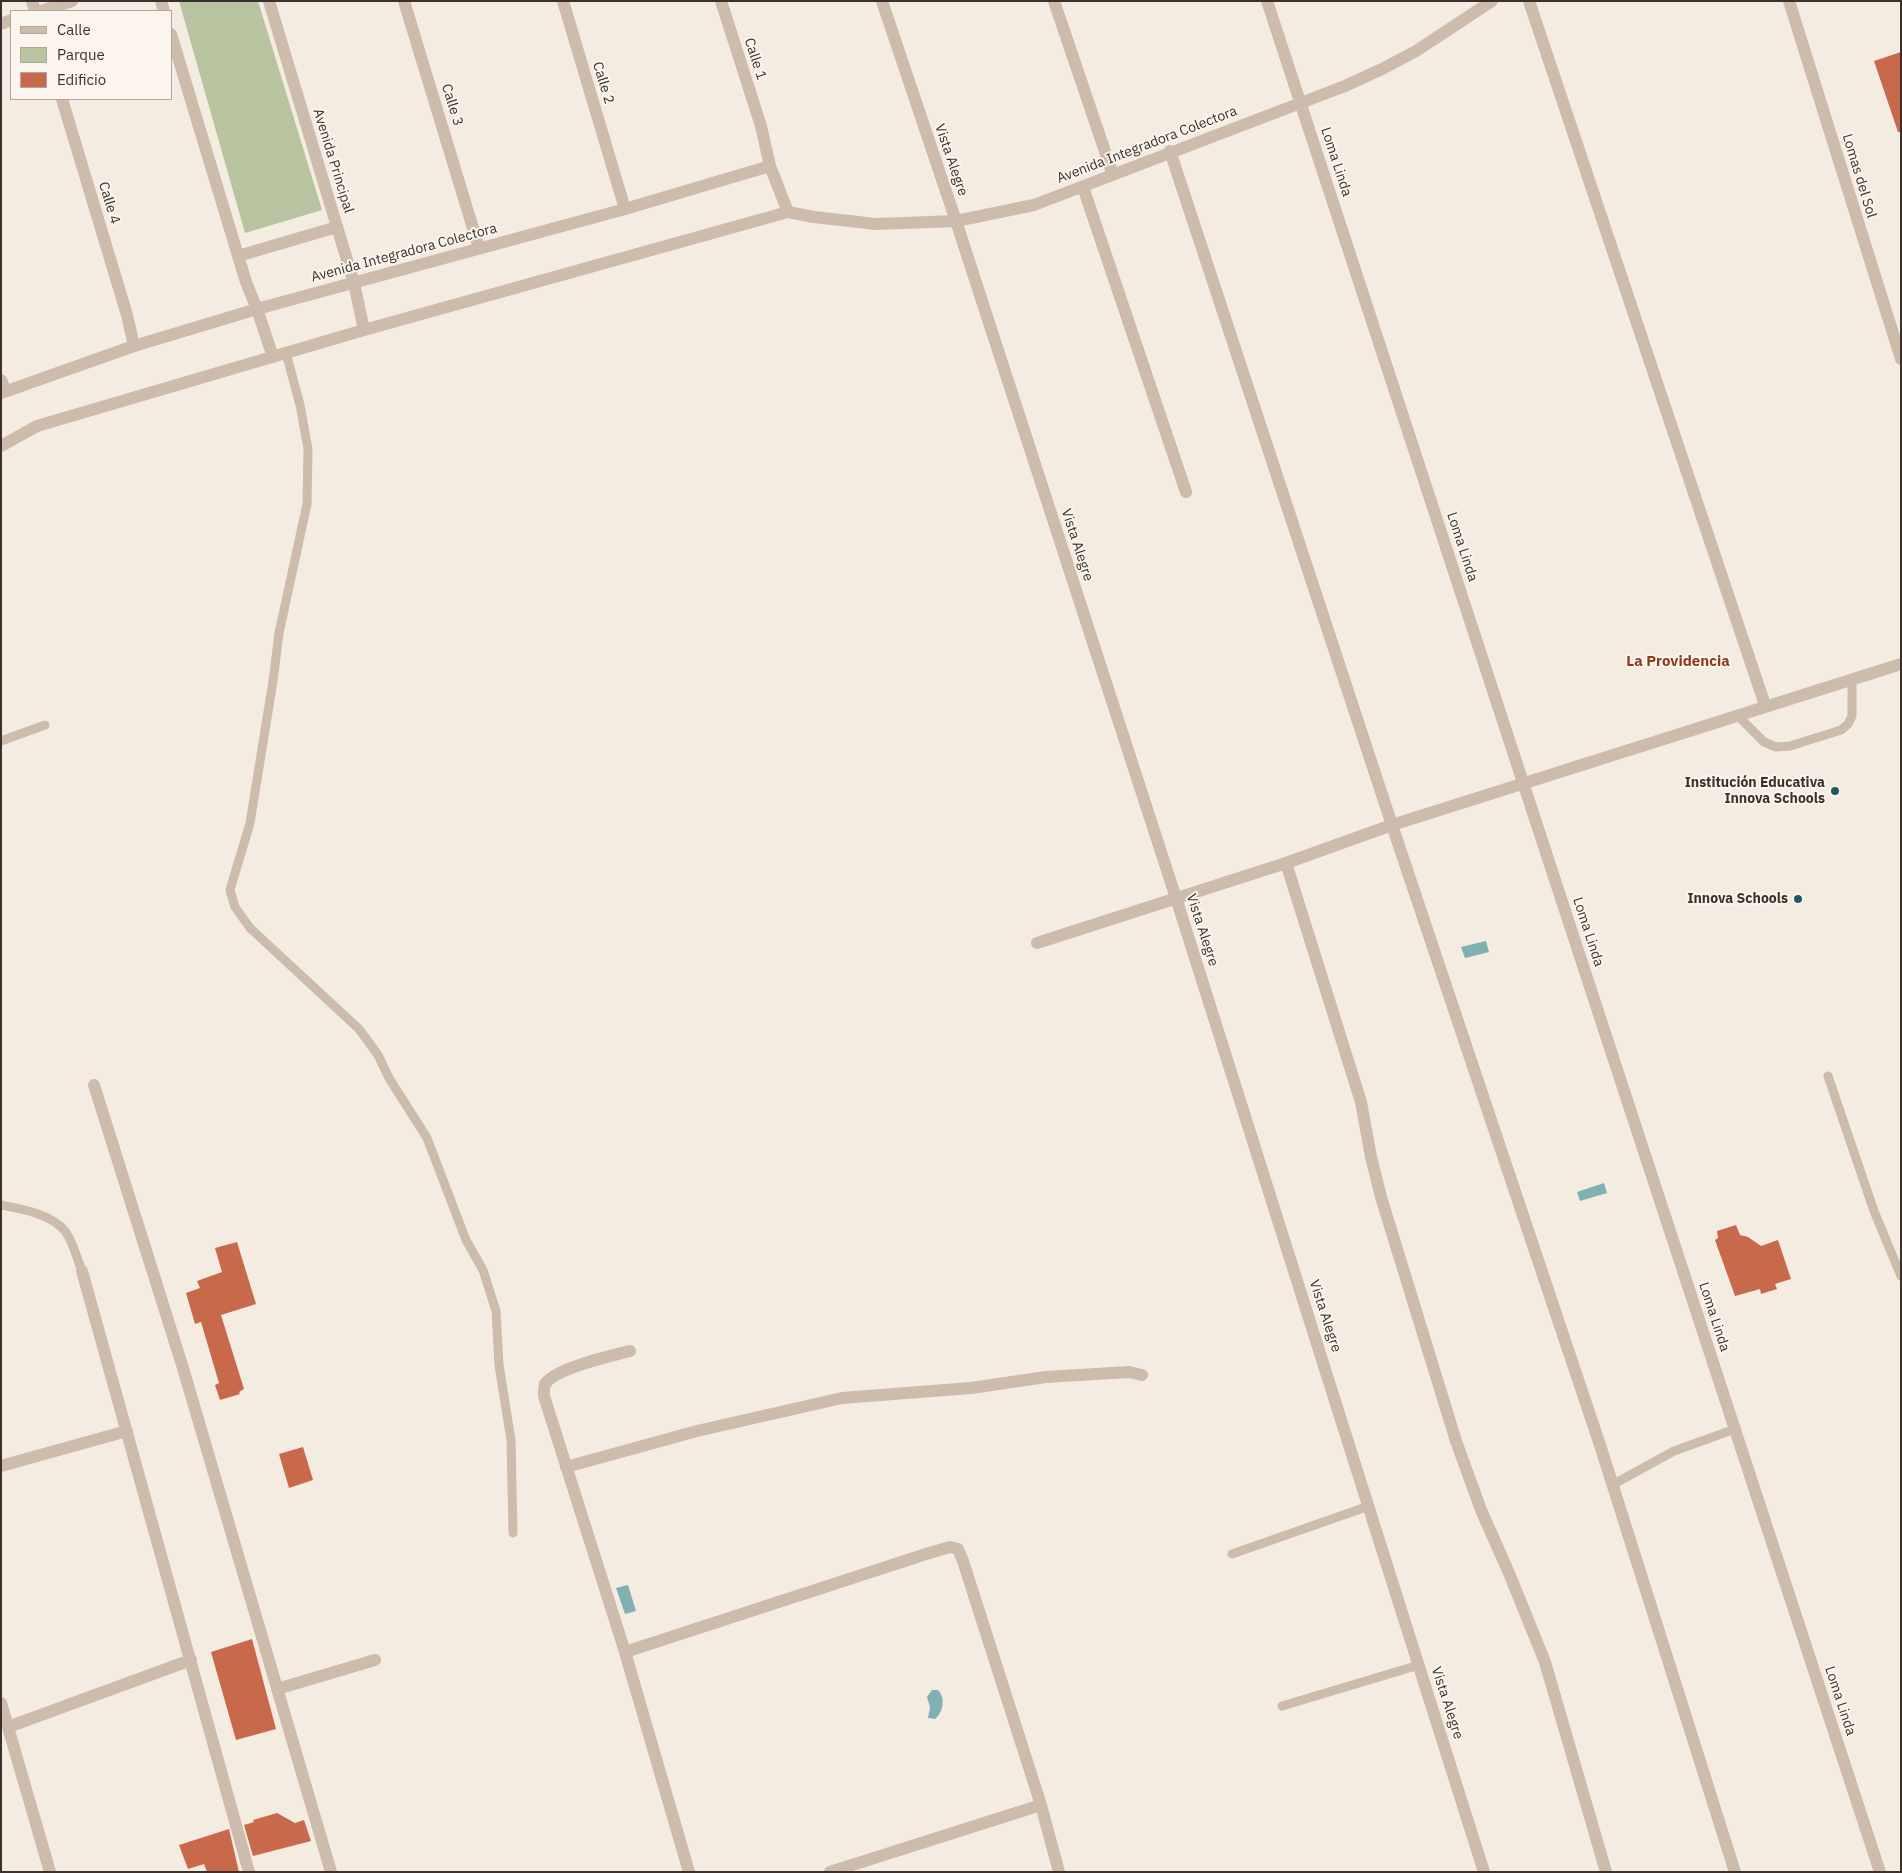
<!DOCTYPE html>
<meta charset="utf-8">
<style>
body{margin:0}
#map{position:relative;width:1902px;height:1873px;overflow:hidden;background:#f4ebe1;font-family:"IBM Plex Sans",sans-serif}
canvas{display:block}
.frame{position:absolute;inset:0;border:2px solid #3b302b;pointer-events:none}
.legend{position:absolute;left:10px;top:10px;width:162px;height:90px;box-sizing:border-box;background:#fbf5ee;border:1px solid #aea6a0;margin:0;padding:6px 9px;list-style:none;font-size:15px;color:#3b302b}
.legend li{display:flex;align-items:center;gap:10px;height:25px}
.legend b{width:25px;border:1px solid #aea6a0}
</style>
<div id="map">
<canvas width="1902" height="1873"></canvas>
<div class="frame"></div>
<ul class="legend">
<li><b style="height:6px;background:#cdbbac"></b>Calle</li>
<li><b style="height:14px;background:#b8c4a0"></b>Parque</li>
<li><b style="height:14px;background:#c8694b"></b>Edificio</li>
</ul>
</div>
<script>
const g = document.querySelector('canvas').getContext('2d');
g.lineJoin = 'round';
function fill(path, color) {
  g.fillStyle = color;
  g.fill(path, 'evenodd');
}
function trace(path, color, width, dash) {
  g.strokeStyle = color;
  g.lineWidth = width;
  g.lineCap = dash ? 'butt' : 'round';
  g.setLineDash(dash || []);
  g.stroke(path);
}
function label(font, color, halo, rows, align = 'center') {
  g.font = font + ' "IBM Plex Sans",sans-serif';
  g.lineWidth = 4;
  g.setLineDash([]);
  g.textBaseline = 'middle';
  g.strokeStyle = halo;
  g.fillStyle = color;
  for (const [text, x, y, turn = 0] of rows) {
    g.save();
    g.translate(x, y);
    g.rotate((+turn || 0) * Math.PI / 180);
    g.textAlign = isNaN(turn) ? turn : align;
    if (halo) g.strokeText(text, 0, 0);
    g.fillText(text, 0, 0);
    g.restore();
  }
}
const green = new Path2D(`
 M179,1h79l64,209 -77,23z`);
const water = new Path2D(`
 M1486,941l3,11 -24,6 -4,-11z
 M1604,1183l3,10 -27,8 -3,-9z
 M628,1585l8,26 -11,3 -9,-26z
 M932,1690h6c8,8 5,23 -3,29l-7,-1 2,-11 -3,-10z`);
const building = new Path2D(`
 M1901,52v80h-3l-24,-71z
 M1736,1225l4,10 8,2 13,9 17,-6 13,39 -16,5 2,5 -16,5 -1,-5 -25,7 -20,-56 3,-2 -1,-7z
 M237,1242l19,62 -35,11 23,74 -5,3 1,2 -20,6 -5,-15 4,-2 -18,-61 -6,2 -9,-31 14,-5 -3,-7 25,-9 -7,-24z
 M303,1447l10,33 -24,8 -10,-34z
 M252,1639l24,90 -40,11 -25,-88z
 M277,1813l18,10 9,-3 7,21 -58,15 -9,-31 10,-3 -1,-2z
 M229,1829l10,43h-32l-3,-8 -16,5 -9,-24z`);
const service = new Path2D(`
 M286,353l14,52 8,44 -1,55 -28,129 -6,48 -23,142 -20,67 5,17 15,21 109,101 19,26 11,23 38,60 39,102 17,30 13,41 3,54 12,75 2,93
 M1737,715l27,27 12,5 14,-1 51,-16 7,-6 4,-8v-37
 M1,741l44,-16
 M1828,1076l46,135 27,65
 M1,1205c21,4 50,9 64,26 8,10 12,28 17,40
 M1612,1485l62,-34 61,-22
 M1232,1554l137,-48
 M1282,1706l137,-41`);
const minor = new Path2D(`
 M32,1l3,10
 M404,1l75,247
 M563,1l62,208
 M721,1l40,125 9,40
 M882,1l74,220 220,677 308,974
 M1054,1l59,174
 M1267,1l613,1871
 M1529,1l236,704
 M1789,1l112,358
 M41,11l31,-10
 M1,24l10,-4
 M62,99l65,216 7,31
 M1170,151l222,674 208,620 135,427
 M1083,187l103,305
 M238,256l99,-29
 M1,380l5,11
 M1286,863l75,239 10,55 10,40 75,244 25,69 28,63 36,89 61,210
 M1037,943l249,-80 106,-38 509,-161
 M94,1085l89,283 148,504
 M82,1271l167,601
 M630,1351c-19,5 -75,17 -85,33 -1,3 -1,8 -1,12l81,256 64,220
 M1,1466l126,-35
 M566,1467l131,-36 145,-33 129,-10 75,-11 83,-5 13,3
 M625,1652l301,-98 24,-7 8,2 5,12 78,244 18,67
 M277,1689l98,-29
 M1,1703l49,169
 M8,1727l183,-67
 M830,1872l211,-67`);
const tertiary = new Path2D(`
 M161,1l3,10
 M269,1l85,282 10,47
 M171,34l75,248 11,27 16,48
 M1,393l133,-47 123,-37 368,-100 145,-43 18,46
 M1,446l36,-20 327,-96 424,-118 26,5 62,7 80,-3 78,-16 311,-119 37,-17 34,-18 76,-50`);
const markers = [
 [1835,791,5,"#1f5a5e"],
 [1798,899,5,"#1f5a5e"]
];
const streetNames = [
 ["Calle 1",755,59,72],
 ["Calle 2",603,83,73],
 ["Calle 3",452,105,73],
 ["Avenida Integradora Colectora",1147,145,-21],
 ["Vista Alegre",951,160,71],
 ["Avenida Principal",333,161,73],
 ["Loma Linda",1336,162,72],
 ["Lomas del Sol",1859,176,73],
 ["Calle 4",109,203,73],
 ["Avenida Integradora Colectora",404,253,-15],
 ["Vista Alegre",1077,545,72],
 ["Loma Linda",1462,547,72],
 ["Vista Alegre",1202,930,72],
 ["Loma Linda",1588,932,72],
 ["Vista Alegre",1325,1316,72],
 ["Loma Linda",1714,1317,72],
 ["Loma Linda",1840,1701,72],
 ["Vista Alegre",1447,1703,72]
];
const poiNames = [
 ["Institución Educativa",1825,783],
 ["Innova Schools",1825,799],
 ["Innova Schools",1788,899]
];
const neighbourhoodNames = [
 ["La Providencia",1678,662]
];
fill(green, '#b8c4a0');
fill(water, '#7fb0b2');
fill(building, '#c8694b');
trace(service, '#cdbbac', 9);
trace(minor, '#cdbbac', 12);
trace(tertiary, '#cdbbac', 12);
for (const [x, y, r, color] of markers) {
  const dot = new Path2D();
  dot.arc(x, y, r, 0, 2 * Math.PI);
  g.fillStyle = color;
  g.fill(dot);
  trace(dot, '#fbf5ee', 2);
}
label('14px', '#3b302b', '#fbf5ee', streetNames);
label('bold 14px', '#3b302b', '#fbf5ee', poiNames, 'right');
label('bold 15px', '#8c3b22', '#fbf5ee', neighbourhoodNames);
</script>
